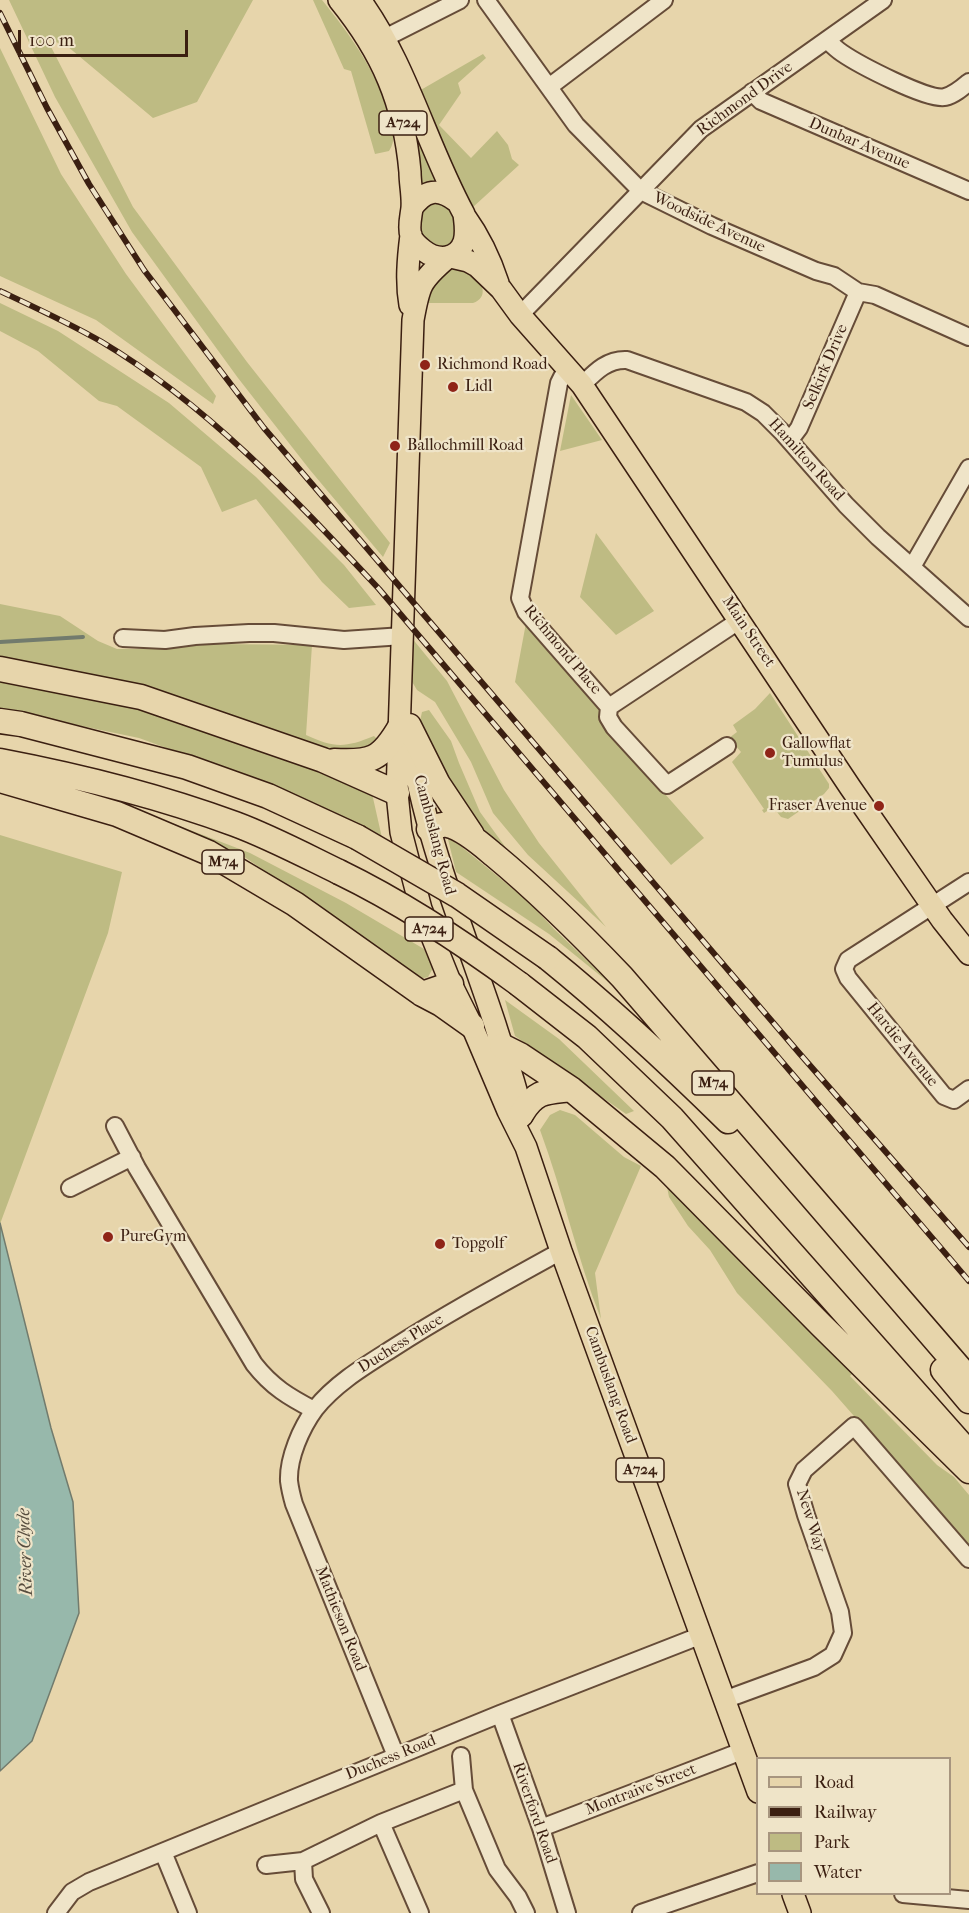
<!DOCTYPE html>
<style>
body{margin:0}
#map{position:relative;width:969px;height:1913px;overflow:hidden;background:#e7d5ab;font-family:"IM FELL French Canon",serif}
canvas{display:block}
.legend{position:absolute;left:756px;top:1757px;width:195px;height:138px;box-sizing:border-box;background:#efe4c8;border:2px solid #a7957f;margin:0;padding:8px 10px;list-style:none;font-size:18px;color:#3b1f11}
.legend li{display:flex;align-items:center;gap:12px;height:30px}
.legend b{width:30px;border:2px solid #a7957f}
.scale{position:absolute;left:18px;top:30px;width:170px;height:27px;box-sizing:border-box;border:3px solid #3b1f11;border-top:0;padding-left:8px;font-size:18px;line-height:21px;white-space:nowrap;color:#3b1f11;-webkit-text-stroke:4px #efe4c8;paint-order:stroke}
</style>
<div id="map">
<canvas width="969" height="1913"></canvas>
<ul class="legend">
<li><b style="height:8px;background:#e7d5ab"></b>Road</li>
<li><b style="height:8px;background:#3b1f11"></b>Railway</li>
<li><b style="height:16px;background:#bebb83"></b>Park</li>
<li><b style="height:16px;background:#97b8ab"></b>Water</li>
</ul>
<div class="scale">100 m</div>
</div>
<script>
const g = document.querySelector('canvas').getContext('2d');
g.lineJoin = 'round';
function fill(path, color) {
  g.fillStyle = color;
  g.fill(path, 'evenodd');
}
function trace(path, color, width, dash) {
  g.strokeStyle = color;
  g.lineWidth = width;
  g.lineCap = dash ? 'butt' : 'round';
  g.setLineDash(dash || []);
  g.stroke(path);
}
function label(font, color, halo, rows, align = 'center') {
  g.font = font + ' "IM FELL French Canon",serif';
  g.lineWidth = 4.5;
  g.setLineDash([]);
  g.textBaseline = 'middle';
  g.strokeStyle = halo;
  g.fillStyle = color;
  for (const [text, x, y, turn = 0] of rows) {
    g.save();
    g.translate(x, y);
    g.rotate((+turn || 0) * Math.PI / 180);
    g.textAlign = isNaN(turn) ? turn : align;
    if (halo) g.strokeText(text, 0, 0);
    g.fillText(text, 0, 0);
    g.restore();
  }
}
const green = new Path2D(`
 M9,0h244l-56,102 -44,16 -86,-72 -20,-7 86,168 114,155 143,181 -7,14 -73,-87 -72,-92 -106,-146 -77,-135z
 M313,0h9c28,35 55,71 67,116 3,12 8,24 0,35l-14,3 -24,-83 -7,-2z
 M0,48l61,126 65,100 90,122 -3,8 -117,-84 -96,-44z
 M483,54l3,4 -28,25 3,10 -22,32 32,33 26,-27 11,14 4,14 7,6 -47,43 -53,-117z
 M414,123l28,65 -21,4z
 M435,201l14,5 7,12 1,22 -15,10 -19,-12 -2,-5v-21l3,-4z
 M453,269c6,1 13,1 19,5 11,7 17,24 1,29h-45l-3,-2 18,-30z
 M0,303l58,28 111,72 87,74 88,88 32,40 -27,3 -27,-26 -66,-83 -34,13 -21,-45 -84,-61 -18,-5 -61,-50 -38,-20z
 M571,395l31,45 -42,11z
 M596,533l58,78 -38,24 -36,-38z
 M0,604l60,12 38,25 19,8h40l59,-5 96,1 -6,90c28,13 39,13 68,1l3,3 -3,7 -22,8 -352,-94z
 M526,623l74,87v5l3,9 101,114 -33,27 -156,-183z
 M411,637l36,44 57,109 35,53 67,84 -78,-72 -35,-42 -22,-51 -36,-60 -18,-12 -12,-20z
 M0,674l99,20 272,95 11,49 -133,-60 -110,-40 -139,-29z
 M770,693l59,91v4l-5,6 -36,25 -7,-2 -8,-10 -9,6 -2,-3 2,-1 -32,-47 9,-10 -12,-14 8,-6 -4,-7 22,-16z
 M429,710l22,31 8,22 21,49 29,40 -40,-31 -40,-65 -4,-27 -5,-8 2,-9z
 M156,817l94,36 96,50 78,46 9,19 -5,9 -9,2 -173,-121z
 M0,835l122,37 -14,61 -108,291z
 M447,835l81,66 26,28 64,61 -69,-56 -93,-62z
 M505,1000l54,39 75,72 -8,3 -111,-78z
 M560,1110l15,5 49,42 17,9 -46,107 6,46c-24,-61 -38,-127 -61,-189l10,-15z
 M665,1177l189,195 -4,4 87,89 17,12 15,18v52l-137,-156 -95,-98 -27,-43 -22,-24 -19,-29z`);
const water = new Path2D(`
 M0,1223l51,205 22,74 6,111 -47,128 -32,30z`);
const stream = new Path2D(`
 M0,642l83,-5`);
const minor = new Path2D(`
 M486,0l90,125 65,66 71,35 104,45 18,5 24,16 17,3 94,42
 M827,40c5,5 9,9 15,13 16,11 86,48 103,44 9,-2 17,-9 24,-15
 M373,44l87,-44
 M549,87l115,-87
 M752,92l9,9 208,90
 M520,315l181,-186 182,-129
 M570,371l-8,6 -3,6 -39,215 6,14 83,95 131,-87
 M582,385c13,-13 25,-26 45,-25l119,42 17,11 19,19 64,73 32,32 91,81
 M790,440l9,-12 59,-136
 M912,567l57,-99
 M123,638l42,2 30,-4 54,-3h25l70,7 59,-4
 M609,707l-1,10 6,10 53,58 60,-39
 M969,882l-118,76 -3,2 -4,9 4,9 96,118 10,4 15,-11
 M115,1126l22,42 117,196c18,23 35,33 60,46
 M70,1188l62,-31
 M724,1700l90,-33 19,-12 10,-22 -3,-21 -34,-97 -9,-31 7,-14 50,-44 115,133
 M500,1714l41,114 26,85
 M396,1756l-102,-252c-2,-7 -4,-15 -5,-23 -1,-23 12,-53 26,-72 20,-25 48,-42 75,-59 56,-36 113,-67 171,-99
 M461,1756l3,34 33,79 21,28 8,16
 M541,1828l201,-77
 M163,1852l25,61
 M266,1865l37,-4
 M903,1894l66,6
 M56,1913l16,-21 17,-10 411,-168 202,-79
 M321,1913l-17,-34 -1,-18 78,-38
 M420,1913l-39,-90 83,-33
 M641,1913l117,-40`);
const major = new Path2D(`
 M339,0c43,53 65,103 71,172 0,12 3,24 2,36 -1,9 -4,19 -1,28 2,6 7,10 12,14 14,11 34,11 41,-8 3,-10 1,-18 0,-28 -38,-70 -57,-149 -104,-214
 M412,208c13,-19 27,-20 44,-7
 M464,215c15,21 26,43 34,68
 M451,257l17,4 9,5 24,23 19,26 62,70 268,402 92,133 27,34
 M447,258c-27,23 -28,28 -34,62l-16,473 4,39 20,77 30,75 21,42 36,85 18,36 35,104 197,541
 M410,305c-4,-23 -2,-46 1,-70
 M410,738c14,99 54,192 85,286 9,30 22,61 27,92
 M793,1894l7,19`);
const highway = new Path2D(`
 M0,669l141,28 182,63 74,33
 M0,721l21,3 166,43 81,29 89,41
 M409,726l29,58 34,51
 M0,761c79,15 159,35 235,63 35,13 69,31 104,48
 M334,761c37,2 47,-1 66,-34
 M0,780l117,34 92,39 86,51 127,90 19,10 31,22
 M429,829c6,-2 12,-5 18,-4 16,3 35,20 47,30 46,38 87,79 128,122l347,402
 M548,958c63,51 122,106 180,163
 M519,984l68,53 85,81 297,335
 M422,994l29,-10
 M502,1046l18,9 51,34 94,78 156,158 148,146
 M522,1113c14,-23 25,-21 49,-24
 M943,1370l26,31`);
const rail = new Path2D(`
 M0,13l47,95 42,76 55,86 120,158 536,626 169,193
 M0,291c34,16 69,32 102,51 107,64 192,156 277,247l590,692`);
const highwayBridge = new Path2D(`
 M357,837l100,58 91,63
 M339,872c64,31 123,70 180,112`);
const markers = [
 [425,365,6,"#8f2418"],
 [453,387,6,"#8f2418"],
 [395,446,6,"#8f2418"],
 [770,753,6,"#8f2418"],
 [879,806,6,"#8f2418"],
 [108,1237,6,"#8f2418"],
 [440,1244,6,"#8f2418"]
];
const shields = [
 [403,123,48],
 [223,862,42],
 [429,929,48],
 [713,1083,42],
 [640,1470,48]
];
const shieldNames = [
 ["A724",403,123],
 ["M74",223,862],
 ["A724",429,929],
 ["M74",713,1083],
 ["A724",640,1470]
];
const streetNames = [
 ["Richmond Drive",745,99,-36],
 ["Dunbar Avenue",859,144,23],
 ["Woodside Avenue",709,223,25],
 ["Selkirk Drive",826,367,-67],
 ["Hamilton Road",806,460,48],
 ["Main Street",748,632,56],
 ["Richmond Place",562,650,50],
 ["Cambuslang Road",434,835,75],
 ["Hardie Avenue",902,1045,51],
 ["Duchess Place",401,1344,-32],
 ["Cambuslang Road",610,1385,70],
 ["New Way",810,1521,73],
 ["Mathieson Road",340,1619,68],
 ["Duchess Road",391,1758,-22],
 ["Montraive Street",641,1790,-21],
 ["Riverford Road",534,1813,71]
];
const poiNames = [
 ["Richmond Road",437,365],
 ["Lidl",465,387],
 ["Ballochmill Road",407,446],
 ["Gallowflat",782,744],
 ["Tumulus",782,762],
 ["Fraser Avenue",867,806,"right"],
 ["PureGym",120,1237],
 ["Topgolf",452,1244]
];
const waterNames = [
 ["River Clyde",26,1552,-92]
];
fill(green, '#bebb83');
fill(water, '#97b8ab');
trace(water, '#727b6d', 1.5);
trace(stream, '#727b6d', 4);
trace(minor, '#664c38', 20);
trace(major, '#3b1f11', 24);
trace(highway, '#3b1f11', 27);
trace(minor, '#efe4c8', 16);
trace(major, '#e7d5ab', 21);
trace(highway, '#e7d5ab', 24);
trace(rail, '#3b1f11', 6);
trace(rail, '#efe4c8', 4, [11]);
trace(highwayBridge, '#3b1f11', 27, []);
trace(highwayBridge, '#e7d5ab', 24);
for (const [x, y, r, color] of markers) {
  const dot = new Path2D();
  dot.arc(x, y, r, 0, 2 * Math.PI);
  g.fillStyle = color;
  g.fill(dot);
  trace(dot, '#efe4c8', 2);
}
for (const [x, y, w] of shields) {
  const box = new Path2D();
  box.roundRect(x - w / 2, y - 12, w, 24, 4.5);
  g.fillStyle = '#efe4c8';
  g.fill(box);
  trace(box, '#3b1f11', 1.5);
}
label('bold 15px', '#3b1f11', null, shieldNames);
label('16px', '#3b1f11', '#efe4c8', streetNames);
label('16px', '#3b1f11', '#efe4c8', poiNames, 'left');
label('italic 18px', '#574d3f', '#efe4c8', waterNames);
</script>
